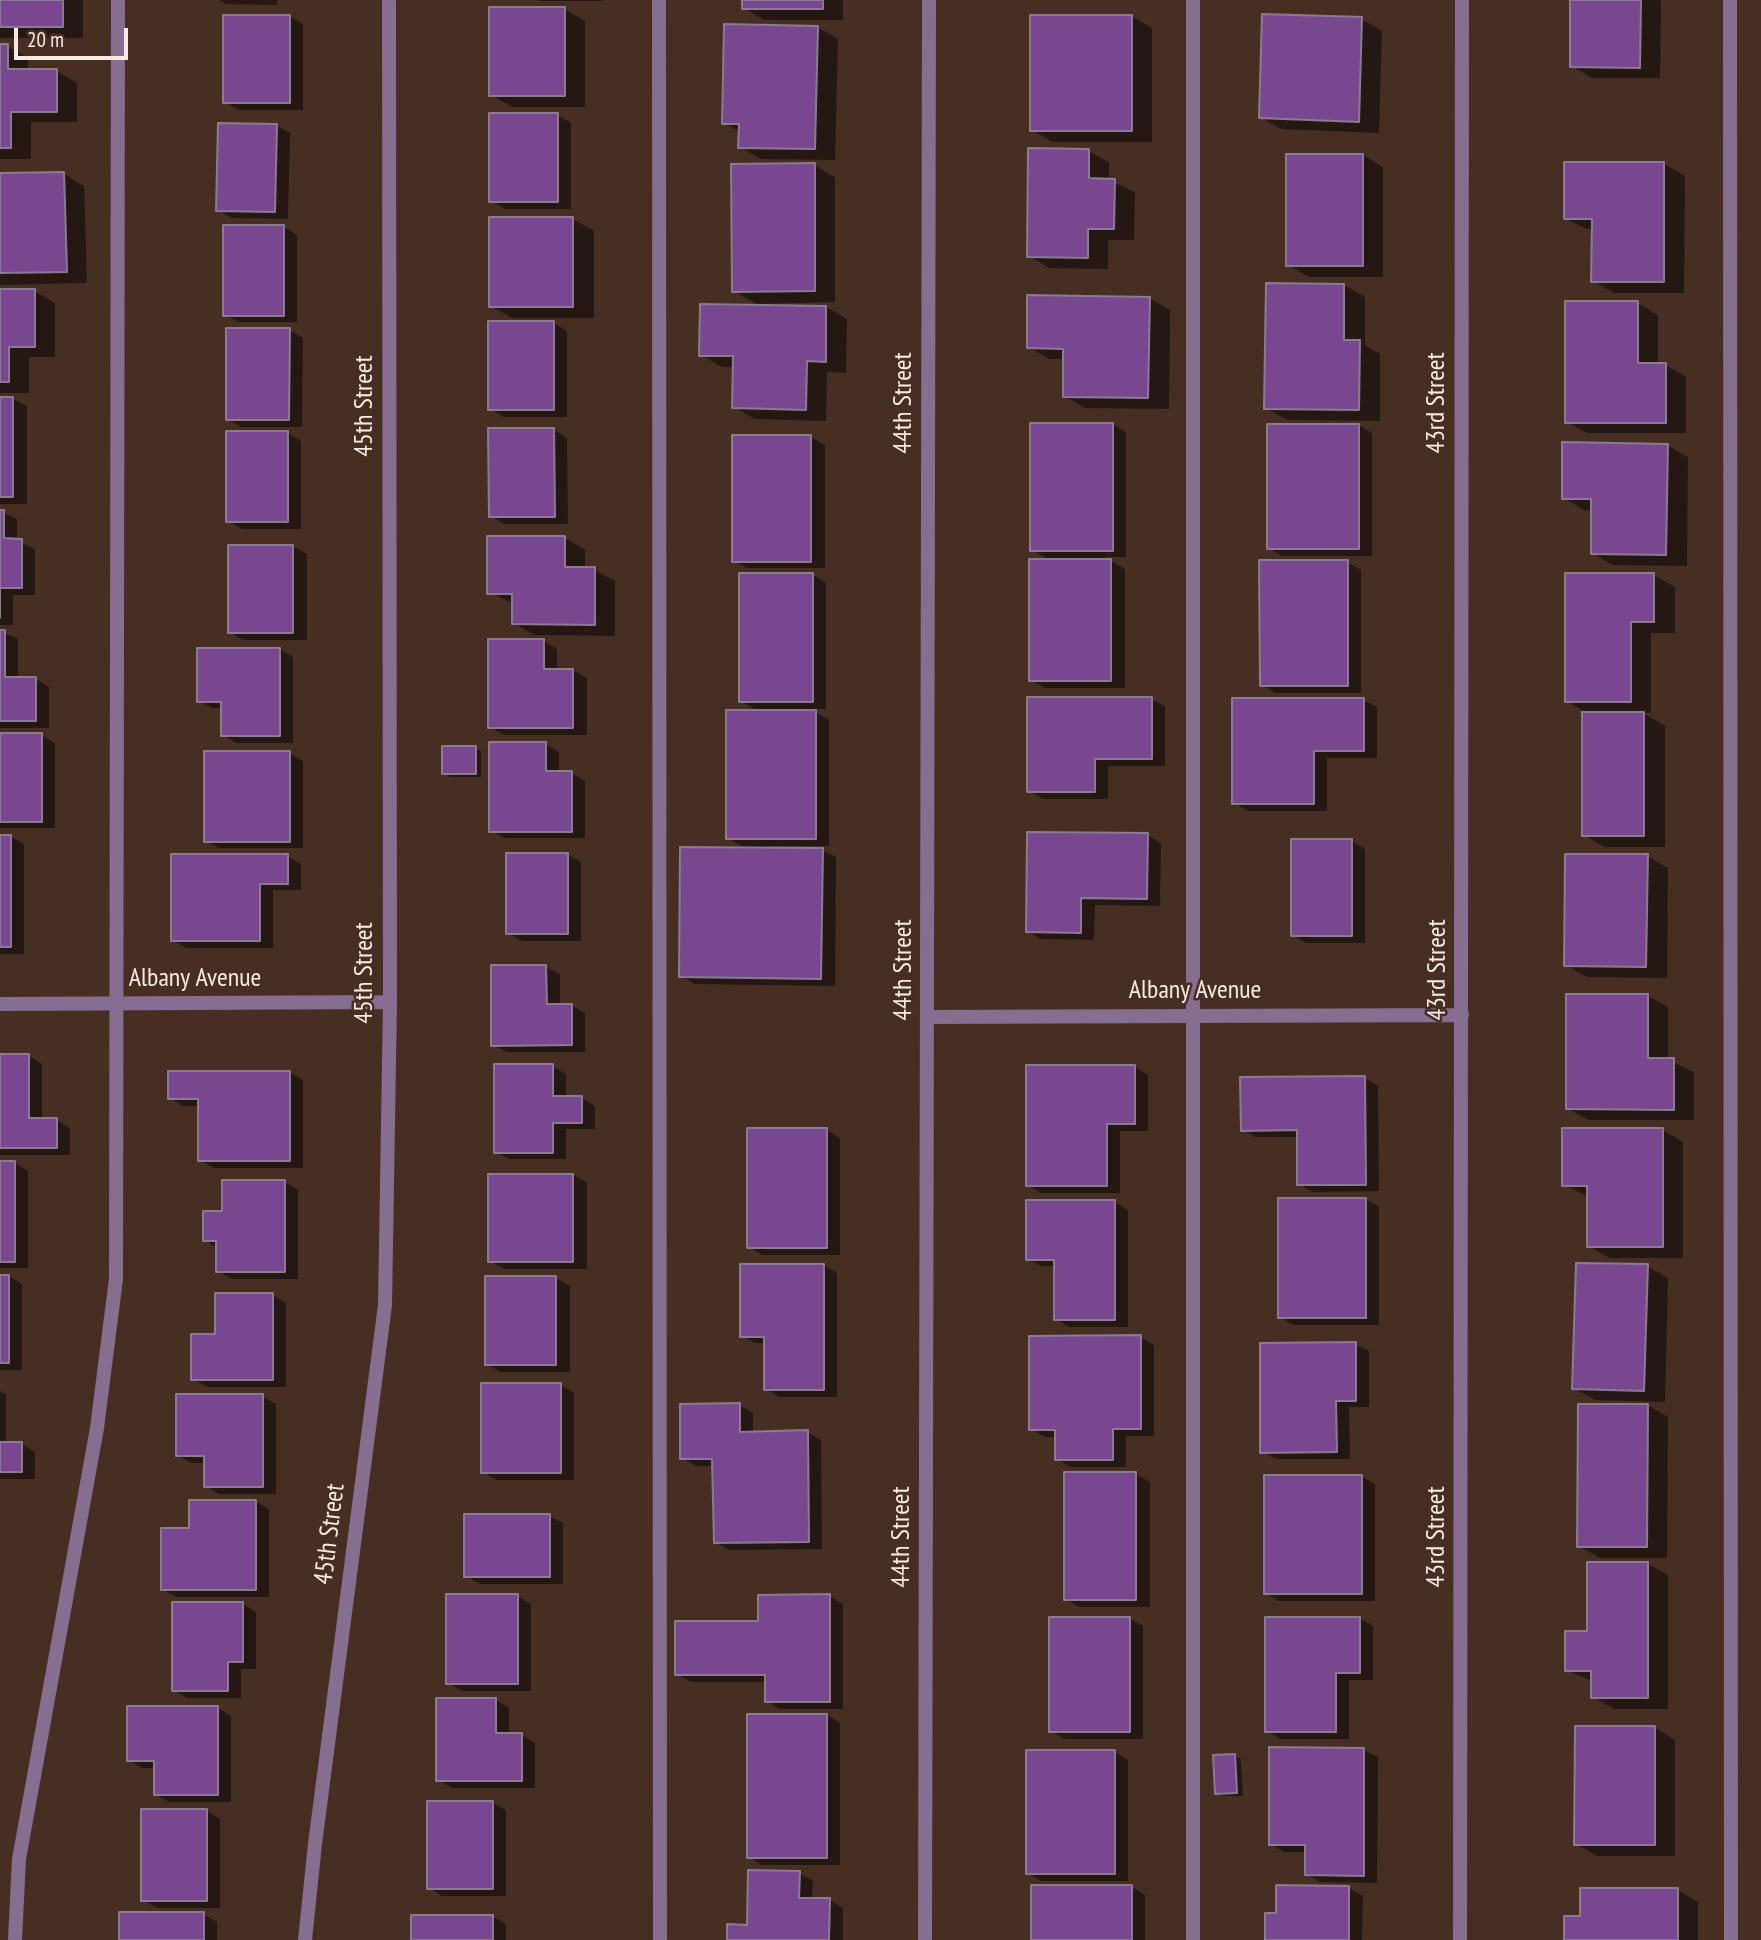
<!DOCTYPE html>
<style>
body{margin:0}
#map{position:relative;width:1761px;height:1940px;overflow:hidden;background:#472e23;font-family:"PT Sans Narrow",sans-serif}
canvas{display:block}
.scale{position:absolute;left:14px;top:28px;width:114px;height:32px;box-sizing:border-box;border:4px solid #f9e9e2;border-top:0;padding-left:9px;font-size:21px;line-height:24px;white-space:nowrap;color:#f9e9e2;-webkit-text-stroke:5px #472e23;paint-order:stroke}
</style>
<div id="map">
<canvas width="1761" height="1940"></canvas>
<div class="scale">20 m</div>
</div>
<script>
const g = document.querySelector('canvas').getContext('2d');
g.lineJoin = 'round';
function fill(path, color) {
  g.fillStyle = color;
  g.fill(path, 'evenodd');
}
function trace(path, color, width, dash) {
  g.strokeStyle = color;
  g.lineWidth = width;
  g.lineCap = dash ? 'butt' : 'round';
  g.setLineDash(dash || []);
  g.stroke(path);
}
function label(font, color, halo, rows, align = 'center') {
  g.font = font + ' "PT Sans Narrow",sans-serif';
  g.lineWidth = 5;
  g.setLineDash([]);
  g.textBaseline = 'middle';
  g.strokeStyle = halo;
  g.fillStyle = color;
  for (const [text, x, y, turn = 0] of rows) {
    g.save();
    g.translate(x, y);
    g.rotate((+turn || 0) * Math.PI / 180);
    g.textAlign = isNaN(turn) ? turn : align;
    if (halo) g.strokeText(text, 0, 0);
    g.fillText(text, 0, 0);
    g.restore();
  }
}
const shadow = new Path2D(`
 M0,0h83v38h-83z
 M219,0h58v5l-51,-1z
 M538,0h64v1h-62z
 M744,0h99v20h-79l-20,-12z
 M1572,0h89l-1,78h-68l-20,-12z
 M565,9l20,12v86h-73l-21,-12z
 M289,16l14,8v86h-64l-14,-8z
 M1132,16l20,12v114h-100l-20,-12z
 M1361,19l21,12 -3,102 -98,-4 -21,-12z
 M817,27l21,12 -3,121 -74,-1 -21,-12v-15l-16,-9z
 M0,46h7l21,12v13h28l21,12v39h-46v37h-31z
 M558,115l13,8v86h-66l-14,-8z
 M276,125l14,8 -2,86 -56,-1 -14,-8z
 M1088,151l21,11v18l26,12 -1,48h-26v29l-59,-1 -20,-12z
 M1363,155l20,12v110h-74l-21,-12z
 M1565,164h99l21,12 -1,117h-70l-21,-12v-52h-7l-21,-11z
 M814,165l21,12v125l-79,2 -22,-13z
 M64,174l20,12 3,97 -87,2v-110z
 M573,219l21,12v87h-82l-21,-12z
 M284,227l13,8v87h-58l-14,-7z
 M1344,285l21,12v48l15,9v67l-93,-1 -21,-12z
 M0,291h34l21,12v54h-26v36h-29z
 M1149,298l21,12 -1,99 -84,-1 -21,-12v-37h-15l-20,-12z
 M1637,303l21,12v50h7l21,12v56h-99l-20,-11z
 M826,307l21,12 -1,54 -19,-1 -1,49 -71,-2 -21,-12 1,-40h-13l-21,-12z
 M554,323l13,8v86h-63l-14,-8z
 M289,330l14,8 -1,89h-61l-13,-8z
 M0,399h13l14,7v98h-27z
 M1112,424l14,8v125h-21l20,12v119h-81l-13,-8 20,-119 -19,-11z
 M1358,425l14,8v123h-90l-13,-8z
 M554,430l13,8 1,86h-64l-13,-8z
 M287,433l14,8v88h-59l-14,-8z
 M811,437l14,8v123h-78l-13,-7z
 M1667,445l21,12 -1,109 -74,-1 -21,-12 1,-43h-9l-20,-12z
 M0,511l17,8v22l18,8v46h-22v30h-13z
 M565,538l20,12v19h9l21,12v55l-81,-1 -20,-12v-19l-25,-12z
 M293,546l14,8v86h-64l-14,-8z
 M1347,562l14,8v123h-86l-13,-8z
 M813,575l13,8v126h-16l19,11v126h-60v3l53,1 14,7 -1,129 -140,-2 -14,-8 66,-127 -19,-11 32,-126 -20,-11z
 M1654,575l21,12v46h-24v80h-8l22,13v121h-61l-20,-12 5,-121 -22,-13z
 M0,631l18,8v40h18l13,8v41h-49z
 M543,641l14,8v21h16l14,8v57h-83l-14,-8z
 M279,649l14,8v86h-57l-13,-8v-27h-11l-13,-7z
 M1151,699l14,7v60h-57v33h-65l-14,-8z
 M1363,700l14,7v51h-50v53h-79l-14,-8z
 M0,735h41l14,8v85h-55z
 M545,744l14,8v21h13l13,8v57h-80l-14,-7z
 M475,748l6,3v26h-31l-6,-4z
 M289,753l14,8v87h-84l-13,-7z
 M1147,835l14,8 -1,63 -65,-1 -1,35 -53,-1 -14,-8z
 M0,836h10l14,8v110h-24z
 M1351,841l14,8v94h-59l-14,-8z
 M567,854l14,8v79h-59l-14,-8z
 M287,856l14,8v26h-28v58h-87l-14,-8z
 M1647,856l21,12 -1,110 -80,-1 -21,-12z
 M546,967l14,7v32l11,-1 14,8v39h-78l-14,-7z
 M1647,995l21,12v53l26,12v48h-106l-21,-12z
 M0,1056h29l13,8v56h14l14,8v27h-70z
 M552,1066l14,8v24h16l13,8v23h-29v30h-57l-13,-7z
 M1135,1067l13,8v56h-28v62h-79l-14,-8z
 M289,1072l14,8v88h-89l-14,-8v-54h-17l-14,-8z
 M1365,1078l13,8 1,105 -66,1 -14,-8v-47h-43l-13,-7z
 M827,1130l13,8v117h-78l-13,-8z
 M1663,1130l20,12v116h-74l-20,-12v-49l-25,-12z
 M0,1163h15l13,8v97h-28z
 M573,1175l14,8v86h-83l-14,-8z
 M285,1182l13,8v89h-66l-14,-8v-23l-14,-8 20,-27z
 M1365,1199l14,8v118h-86l-13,-8z
 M1115,1202l13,8v117h-59l-13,-8v-53h-15l-14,-7z
 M823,1265l14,8v124h-58l-13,-8v-46h-11l-13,-7z
 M1647,1266l21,12 -3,124 -70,-2 -21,-12z
 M0,1276h9l13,8v86h-22z
 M487,1278h69l14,8v86h-70l-13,-8z
 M272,1295l14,8v84h-79l-14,-8 24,-43z
 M1140,1337l14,8v91h-28v31h-56l-13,-8v-22h-12l-14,-8z
 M1355,1344l14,7v56h-20l1,52h-74l-14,-7z
 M560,1385l14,8v87h-77l-14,-8z
 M0,1391l6,3v50h16l13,8v27h-35z
 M262,1396l14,8v90h-57l-13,-8v-23h-15l-14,-8z
 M740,1405l13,8v20l54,-1 14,8 1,109 -93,1 -14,-8 -1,-76h-18l-14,-8z
 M1647,1405l21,12 -1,141h-67l-21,-12z
 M1066,1474h70l14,8v125h-71l-13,-8z
 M1361,1476l14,8v117h-96l-14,-8z
 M255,1501l14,8v88h-93l-14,-8 29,-59z
 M549,1516l14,7v61h-83l-14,-8z
 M1647,1563l21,12v134h-54l-21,-12v-15l-26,-12z
 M517,1596l14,8v87h-69l-14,-8z
 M829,1596l14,8v105h-63l-13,-8v-19h-76l-14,-8 83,-51z
 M243,1604l13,8v57h-15v29h-54l-13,-8z
 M1129,1618l14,8v113h-78l-14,-8z
 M1360,1618l13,8v54h-24v59h-69l-13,-8z
 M496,1700l13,8v27h13l13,8v45h-83l-14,-8z
 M218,1708l13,8v86h-62l-14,-8v-26h-13l-13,-8z
 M827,1715l13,8v142h-78l-13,-8z
 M1655,1728l20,12v116h-78l-21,-12z
 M1271,1748l93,2 14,7 -1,126 -57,-1 -13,-8v-22h-23l-14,-8z
 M1115,1752l13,8v121h-87l-14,-8z
 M1235,1756l6,3 2,37h-20l-7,-3z
 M492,1802l14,8v86h-64l-13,-8z
 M207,1811l13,8v89h-63l-14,-8z
 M799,1873l14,8 -1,19h18l13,8v32h-114l20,-13z
 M1132,1887l13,8v45h-112z
 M1349,1888l14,8 -1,44h-96l12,-25z
 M1678,1890l20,12v38h-133l17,-22z
 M203,1914l14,8v18h-97z
 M492,1916l14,8v16h-93z`);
const building = new Path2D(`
 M0,0h63v27h-63z
 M742,0h81v9h-81z
 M1570,0h71l-1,68 -70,-1z
 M489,7h76v89h-76z
 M1262,14l100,3 -3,105 -100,-4z
 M223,15h67v88h-67z
 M1030,15h102v116h-102z
 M724,24l94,2 -3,123 -77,-1 1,-24h-17z
 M0,44h8v25h49v43h-46v36h-11z
 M489,113h69v89h-69z
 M218,123l59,1 -2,88 -59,-1z
 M1028,148l61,1v29l26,1 -1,50h-26v29l-61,-1z
 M1286,154h77v112h-77z
 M1564,162h100v120h-73l1,-63h-28z
 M815,163v128l-83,1 -1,-128z
 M64,172l3,100 -67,1v-100z
 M489,217h84v90h-84z
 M223,225h61v91h-61z
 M1266,283l78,1v56h16l-1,70 -95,-1z
 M0,289h35v58h-26v35h-9z
 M1027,295l123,2 -2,101 -85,-1v-48l-36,-1z
 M1565,301h73v62h28v60h-101z
 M700,304l126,2v56l-19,-1 -1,49 -74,-2 1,-52h-34z
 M488,321h66v89h-66z
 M226,328h64l-1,92h-63z
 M0,397h13v100h-13z
 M1030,423h83v128h-83z
 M1267,424h92v125h-92z
 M488,428h66l1,89h-66z
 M226,431h62v91h-62z
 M732,435h79v127h-79z
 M1562,442l106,2 -2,111 -75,-1v-55h-29z
 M0,510h4v28l18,1v49h-22v30z
 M487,536h78v31h30v58l-83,-1v-30h-25z
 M228,545h65v88h-65z
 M1029,559h82v122h-82z
 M1259,560h89v126h-88z
 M739,573h74v129h-74z
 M1565,573h89v49h-23v80h-66z
 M0,630h5v47h31v44h-36z
 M488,639h56v30h29v59h-85z
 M197,648h83v88h-59v-34h-24z
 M1027,697h125v62h-57v33h-68z
 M1232,698h132v53h-50v53h-82z
 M726,710h90v129h-90z
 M1582,712h62v124h-62z
 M0,733h42v89h-42z
 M489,742h57v29h26v61h-83z
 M442,746h34v28h-34z
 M204,751h86v91h-86z
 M1027,832l121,1 -1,66 -66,-1v35l-55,-1z
 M0,835h11v112h-11z
 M1291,839h61v97h-61z
 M680,847l143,1 -2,131 -142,-2z
 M506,853h62v81h-62z
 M171,854h117v30h-28v57h-89z
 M1565,854h83l-2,113 -82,-1z
 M491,965h55l1,39h25v41l-81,1z
 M1566,994h82v64h26v52l-108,-1z
 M0,1054h29v64h28v30h-57z
 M494,1064h59v32h29v27h-29v30h-59z
 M1026,1065h109v59h-28v62h-81z
 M168,1071h122v90h-92v-62h-30z
 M1365,1076l1,109h-69v-55l-56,1 -1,-54z
 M747,1128h80v120h-80z
 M1562,1128h101v119h-76v-61h-25z
 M0,1161h15v101h-15z
 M488,1174h85v88h-85z
 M222,1180h63v92h-69v-31h-13v-30h19z
 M1278,1198h88v120h-88z
 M1026,1200h89v120h-61v-60h-28z
 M1576,1263l72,1 -4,127 -72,-2z
 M740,1264h84v126h-60v-53h-24z
 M0,1275h9v88h-9z
 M485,1276h71v89h-71z
 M215,1293h58v87h-82v-46h24z
 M1141,1335v94h-28v31h-58v-30h-26v-94z
 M1356,1342v59h-20l1,51 -77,1v-110z
 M481,1383h80v90h-80z
 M176,1394h87v93h-59v-31h-28z
 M740,1403v29l68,-2 1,112 -95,1 -2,-84h-32v-55z
 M1578,1404h70l-1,143h-70z
 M0,1442h22v30h-22z
 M1064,1472h72v128h-72z
 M1264,1475h98v119h-98z
 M189,1500h67v90h-95v-62h28z
 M464,1514h86v63h-86z
 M1587,1562h61v136h-57v-27h-26v-40h22z
 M446,1594h72v90h-72z
 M830,1594v108h-65v-27h-90v-54h83v-26z
 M172,1602h71v60h-15v29h-56z
 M1049,1617h81v115h-81z
 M1265,1617h95v56h-24v59h-71z
 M436,1698h60v35h26v48h-86z
 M127,1706h91v89h-64v-34h-27z
 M747,1714h80v144h-80z
 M1575,1726h80v119h-81z
 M1269,1747l95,1v128l-59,-1v-30h-36z
 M1026,1750h89v124h-89z
 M1235,1754l2,39 -22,1 -2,-39z
 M427,1801h66v88h-66z
 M141,1809h66v92h-66z
 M748,1870l52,1 -1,27h31l-1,42h-102v-16l20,1z
 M1031,1885h101v55h-101z
 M1276,1885l73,1v54h-84v-27h11z
 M1580,1888h98v52h-114v-24h16z
 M119,1912h85v28h-85z
 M411,1915h82v25h-82z`);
const lane = new Path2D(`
 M659,0l1,1940
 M1193,0v1940
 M1730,0l1,1940
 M15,1940l4,-81 78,-431 19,-149 2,-1279`);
const street = new Path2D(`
 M0,1004l390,-2
 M929,1017l533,-2
 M305,1940l10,-96 70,-539 5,-303 -1,-1002
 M925,1940l4,-1940
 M1460,1940l2,-1940`);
const streetNames = [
 ["44th Street",904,403,-90],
 ["43rd Street",1437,403,-90],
 ["45th Street",365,406,-90],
 ["44th Street",904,970,-90],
 ["43rd Street",1438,970,-90],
 ["45th Street",365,973,-90],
 ["Albany Avenue",195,979],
 ["Albany Avenue",1195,991],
 ["45th Street",330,1534,-83],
 ["44th Street",902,1537,-90],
 ["43rd Street",1437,1537,-90]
];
fill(shadow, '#0007');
fill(building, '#784790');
trace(building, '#8a7b93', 2);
trace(lane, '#856e8f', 14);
trace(street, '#856e8f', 14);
label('26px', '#f9e9e2', '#472e23', streetNames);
</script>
